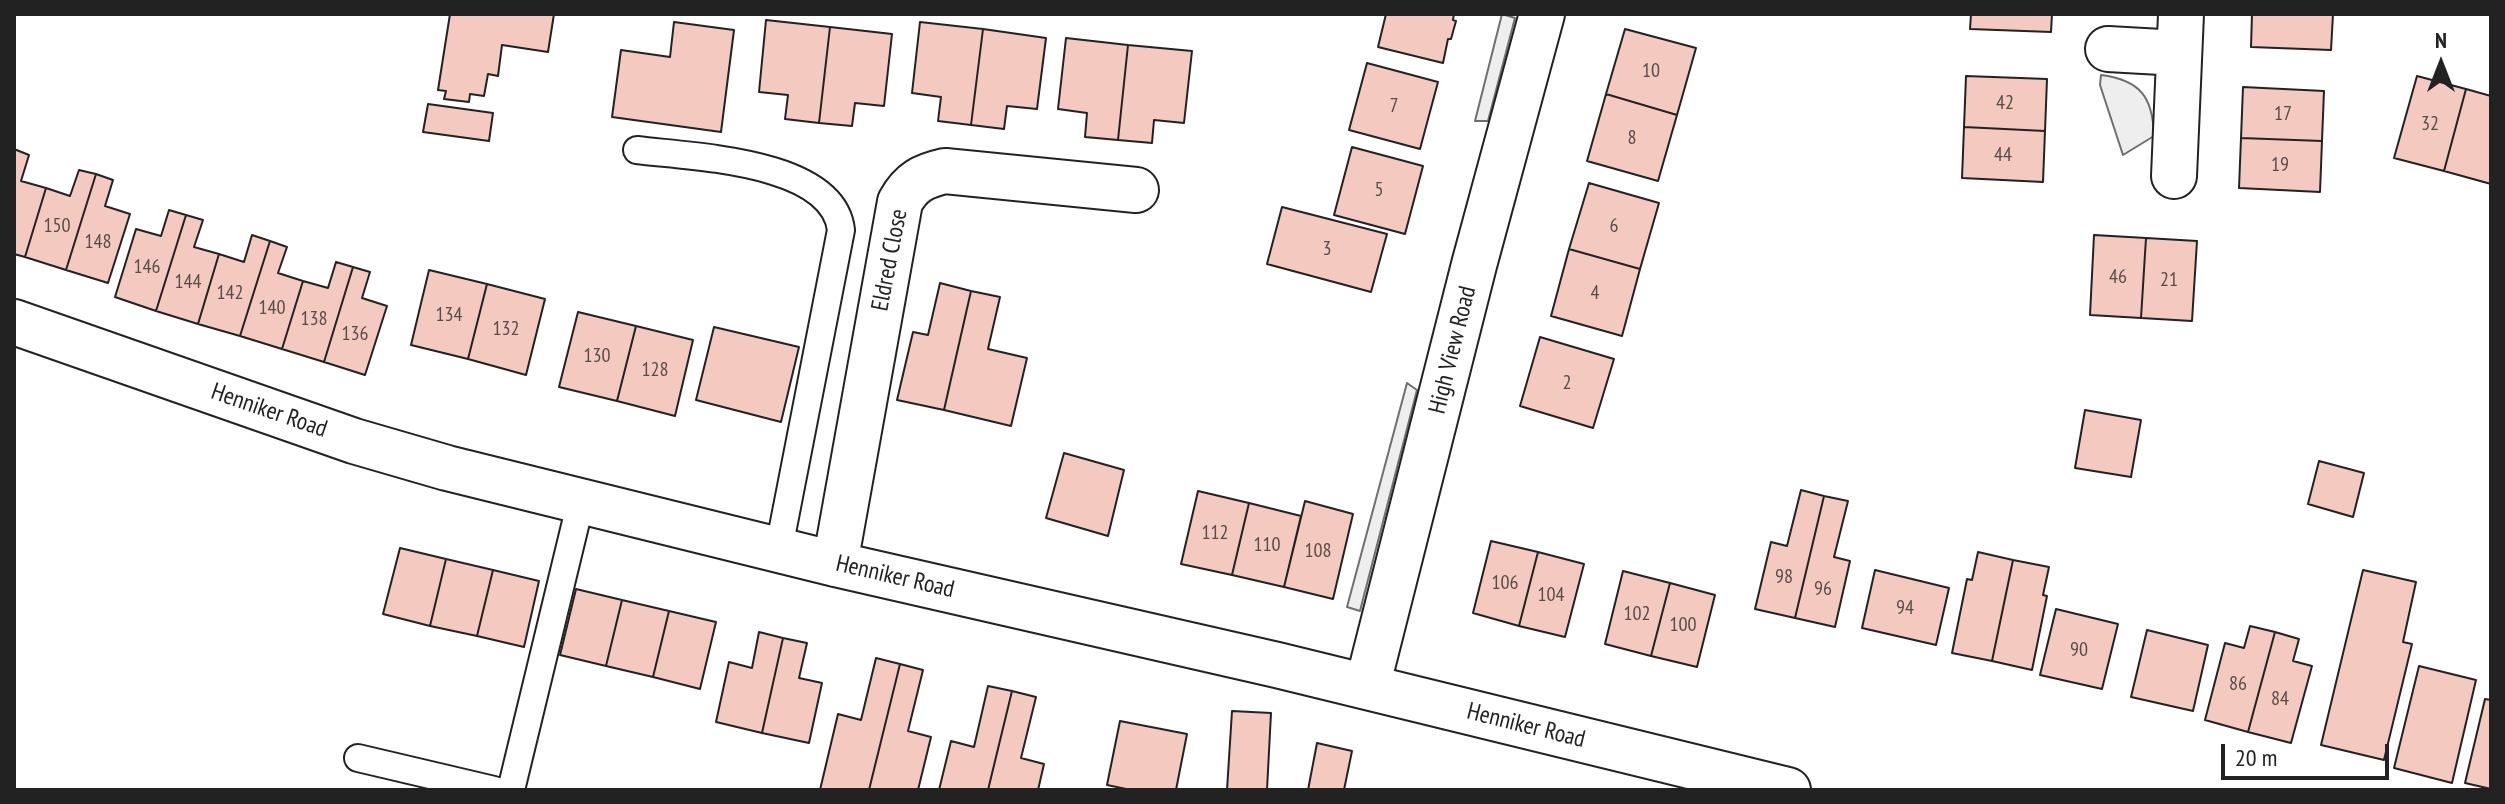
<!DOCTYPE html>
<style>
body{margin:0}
#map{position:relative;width:2505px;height:804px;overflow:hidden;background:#fff;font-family:"PT Sans Narrow",sans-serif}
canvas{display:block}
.frame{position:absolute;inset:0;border:16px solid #222;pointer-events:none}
.north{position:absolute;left:2401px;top:24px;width:80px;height:80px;-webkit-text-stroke:6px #fff;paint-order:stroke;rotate:0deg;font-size:22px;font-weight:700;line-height:32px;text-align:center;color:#222}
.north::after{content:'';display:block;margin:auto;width:28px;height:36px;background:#222;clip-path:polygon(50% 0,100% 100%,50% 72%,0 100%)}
.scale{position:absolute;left:2221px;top:744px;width:168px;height:36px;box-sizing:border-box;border:4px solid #222;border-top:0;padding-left:10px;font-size:24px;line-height:28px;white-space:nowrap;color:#222;-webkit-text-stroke:6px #fff;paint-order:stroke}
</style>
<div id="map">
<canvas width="2505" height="804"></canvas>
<div class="frame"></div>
<div class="north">N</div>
<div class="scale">20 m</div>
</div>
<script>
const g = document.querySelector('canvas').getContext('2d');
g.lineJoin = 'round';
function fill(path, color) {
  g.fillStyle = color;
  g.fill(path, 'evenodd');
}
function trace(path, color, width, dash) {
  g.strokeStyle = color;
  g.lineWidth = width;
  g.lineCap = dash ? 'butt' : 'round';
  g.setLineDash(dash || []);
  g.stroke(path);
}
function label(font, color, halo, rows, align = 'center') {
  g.font = font + ' "PT Sans Narrow",sans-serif';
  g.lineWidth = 6;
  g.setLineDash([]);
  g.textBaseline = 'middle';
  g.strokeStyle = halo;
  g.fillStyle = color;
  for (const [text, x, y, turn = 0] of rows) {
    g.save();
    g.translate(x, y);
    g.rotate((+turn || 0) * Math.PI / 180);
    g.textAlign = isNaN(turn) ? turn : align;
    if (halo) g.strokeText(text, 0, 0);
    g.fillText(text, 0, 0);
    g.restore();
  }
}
const green = new Path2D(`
 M1502,14l13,4 -27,103h-13z
 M2101,75c40,5 52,23 53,61l-31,19 -23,-70z
 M1407,383l10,7 -57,221 -13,-4z`);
const building = new Path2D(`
 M450,14h104l-6,38 -46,-7 -4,31 -10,-2 -4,22 -14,-2 -1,8 -25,-3 2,-8 -8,-1z
 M1386,14h68l-1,6 3,1 -5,18h-3l-5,24 -65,-16z
 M1971,14h81l-1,18 -81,-3z
 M2252,14h81l-2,36 -80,-3z
 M766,20l64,7 -11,96 -34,-4 3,-24 -29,-3z
 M674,22l60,8 -13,102 -109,-15 9,-67 49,7z
 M920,22l63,7 -12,96 -33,-4 3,-24 -29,-4z
 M830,27l62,7 -8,72 -29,-3 -3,23 -33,-3z
 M983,29l63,9 -9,71 -30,-3 -3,23 -33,-4z
 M1625,29l71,19 -19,67 -71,-21z
 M1066,38l62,7 -10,95 -33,-3 2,-24 -29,-4z
 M1128,45l64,6 -8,72 -30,-3 -2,23 -34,-3z
 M1367,63l71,19 -18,67 -71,-19z
 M1966,76l81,3 -2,52 -81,-4z
 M2417,76l49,13 -22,82 -50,-13z
 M2243,87l81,4 -2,50 -81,-3z
 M2466,89l25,7v88l-47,-13z
 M1606,94l71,21 -19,66 -71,-20z
 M428,104l65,9 -4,28 -66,-9z
 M1964,127l81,4 -2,51 -81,-4z
 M2241,138l81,3 -2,51 -81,-4z
 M1352,147l71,19 -18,68 -71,-19z
 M14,149l15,6 -8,26 25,7 -21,69 -11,-3z
 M79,170l17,4 -30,96 -41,-13 21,-69 24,8z
 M96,174l17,6 -8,26 25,8 -22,69 -42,-13z
 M1589,183l70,20 -19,66 -71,-20z
 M1282,207l105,27 -16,58 -104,-28z
 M169,210l17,5 -30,96 -41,-14 21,-68 25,7z
 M186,215l17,5 -9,27 25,7 -21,70 -42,-13z
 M252,235l18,6 -30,95 -42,-12 21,-70 25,8z
 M2094,235l52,3 -5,80 -51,-3z
 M2146,238l51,3 -5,80 -51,-3z
 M270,241l17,6 -9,26 25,8 -21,68 -42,-13z
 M1569,249l71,20 -18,67 -71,-20z
 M336,262l17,5 -29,95 -42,-13 21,-68 25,7z
 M353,267l17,5 -8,26 25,8 -22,69 -41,-13z
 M429,270l58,14 -19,75 -57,-14z
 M940,283l31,8 -27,119 -47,-10 16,-68 15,3z
 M487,284l58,15 -19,76 -58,-16z
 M971,291l29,6 -12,52 39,9 -16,68 -67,-16z
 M578,312l58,14 -19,75 -58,-14z
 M636,326l57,14 -18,76 -58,-15z
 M714,327l85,20 -18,75 -85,-22z
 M1540,337l74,22 -21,69 -73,-22z
 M2085,410l56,10 -10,57 -56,-9z
 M1064,453l60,17 -16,66 -62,-18z
 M2319,461l45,12 -11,44 -45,-13z
 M1801,490l23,6 -29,122 -40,-9 16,-67 16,4z
 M1198,491l51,12 -17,72 -51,-11z
 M1824,496l24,5 -14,56 16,4 -15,66 -40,-9z
 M1305,501l48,13 -20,85 -49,-12z
 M1249,503l52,13 -17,71 -52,-12z
 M1491,541l47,11 -19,74 -46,-13z
 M400,548l46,11 -16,67 -47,-12z
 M1538,552l46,12 -19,73 -46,-11z
 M1978,552l35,8 -21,101 -40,-8 15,-74 5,1z
 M446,559l47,11 -16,66 -47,-10z
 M2013,560l36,7 -6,28 4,1 -15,74 -40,-9z
 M493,570l46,11 -15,66 -47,-11z
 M1875,570l74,18 -13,57 -74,-17z
 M2363,570l53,12 -13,60 9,2 -28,116 -63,-15z
 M1623,571l47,12 -19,73 -46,-12z
 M1670,583l45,12 -18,72 -46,-11z
 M576,589l46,11 -16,66 -46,-11z
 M622,600l47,11 -16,66 -47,-11z
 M2056,609l62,15 -16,65 -62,-14z
 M669,611l47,11 -16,67 -47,-12z
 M2250,626l25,6 -27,100 -43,-12 20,-77 19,5z
 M2147,630l61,15 -15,66 -62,-14z
 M759,632l24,6 -21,95 -46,-11 13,-60 23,6z
 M2275,632l24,7 -6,22 19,5 -21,77 -43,-11z
 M783,638l24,5 -8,35 23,5 -13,60 -47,-10z
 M876,658l24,6 -31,126h-49l18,-76 23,6z
 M900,664l23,6 -15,61 23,6 -13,53h-49z
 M2419,666l57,14 -24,103 -58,-15z
 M988,686l24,5 -24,99h-49l12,-49 23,6z
 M1012,691l24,6 -15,61 23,6 -6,26h-50z
 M2485,699l6,1v89l-26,-6z
 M1232,711l39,2 -4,77h-40z
 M1120,721l67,13 -11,56h-45l-24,-5z
 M1317,743l35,8 -8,39h-36z`);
const service = new Path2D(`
 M637,150c54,7 196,10 204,80l-62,318
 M358,758l136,32
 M511,790l70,-289`);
const minor = new Path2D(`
 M2108,49l71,4
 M2174,176l7,-162
 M14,322l340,119 93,27 388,96 442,101 511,125
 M835,564l65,-362c11,-20 23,-26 45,-31l191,19
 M1367,687l107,-422 68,-251`);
const numberNames = [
 ["10",1651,71],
 ["42",2005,103],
 ["7",1394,106],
 ["17",2283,114],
 ["32",2430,124],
 ["8",1632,138],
 ["44",2003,155],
 ["19",2280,165],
 ["5",1379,190],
 ["150",57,226],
 ["6",1614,226],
 ["148",98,242],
 ["3",1327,249],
 ["146",147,267],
 ["46",2118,277],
 ["21",2169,280],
 ["144",188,282],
 ["142",230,293],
 ["4",1595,293],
 ["140",272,308],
 ["134",449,315],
 ["138",314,319],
 ["132",506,329],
 ["136",355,334],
 ["130",597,356],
 ["128",655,370],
 ["2",1567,383],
 ["112",1215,533],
 ["110",1267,545],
 ["108",1318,551],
 ["98",1784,577],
 ["106",1505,583],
 ["96",1823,589],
 ["104",1551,595],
 ["94",1905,608],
 ["102",1637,614],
 ["100",1683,625],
 ["90",2079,650],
 ["86",2238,684],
 ["84",2280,699]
];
const streetNames = [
 ["Eldred Close",890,260,-79],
 ["High View Road",1453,350,-76],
 ["Henniker Road",269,411,19],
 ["Henniker Road",895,577,13],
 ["Henniker Road",1526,726,14]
];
fill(green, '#eee');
trace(green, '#6f6f6f', 2);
fill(building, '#f3c9c0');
trace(building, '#222', 2);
trace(service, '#222', 30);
trace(minor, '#222', 48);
trace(service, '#fff', 26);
trace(minor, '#fff', 44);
label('20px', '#564c4a', null, numberNames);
label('24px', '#222', '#fff', streetNames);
</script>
